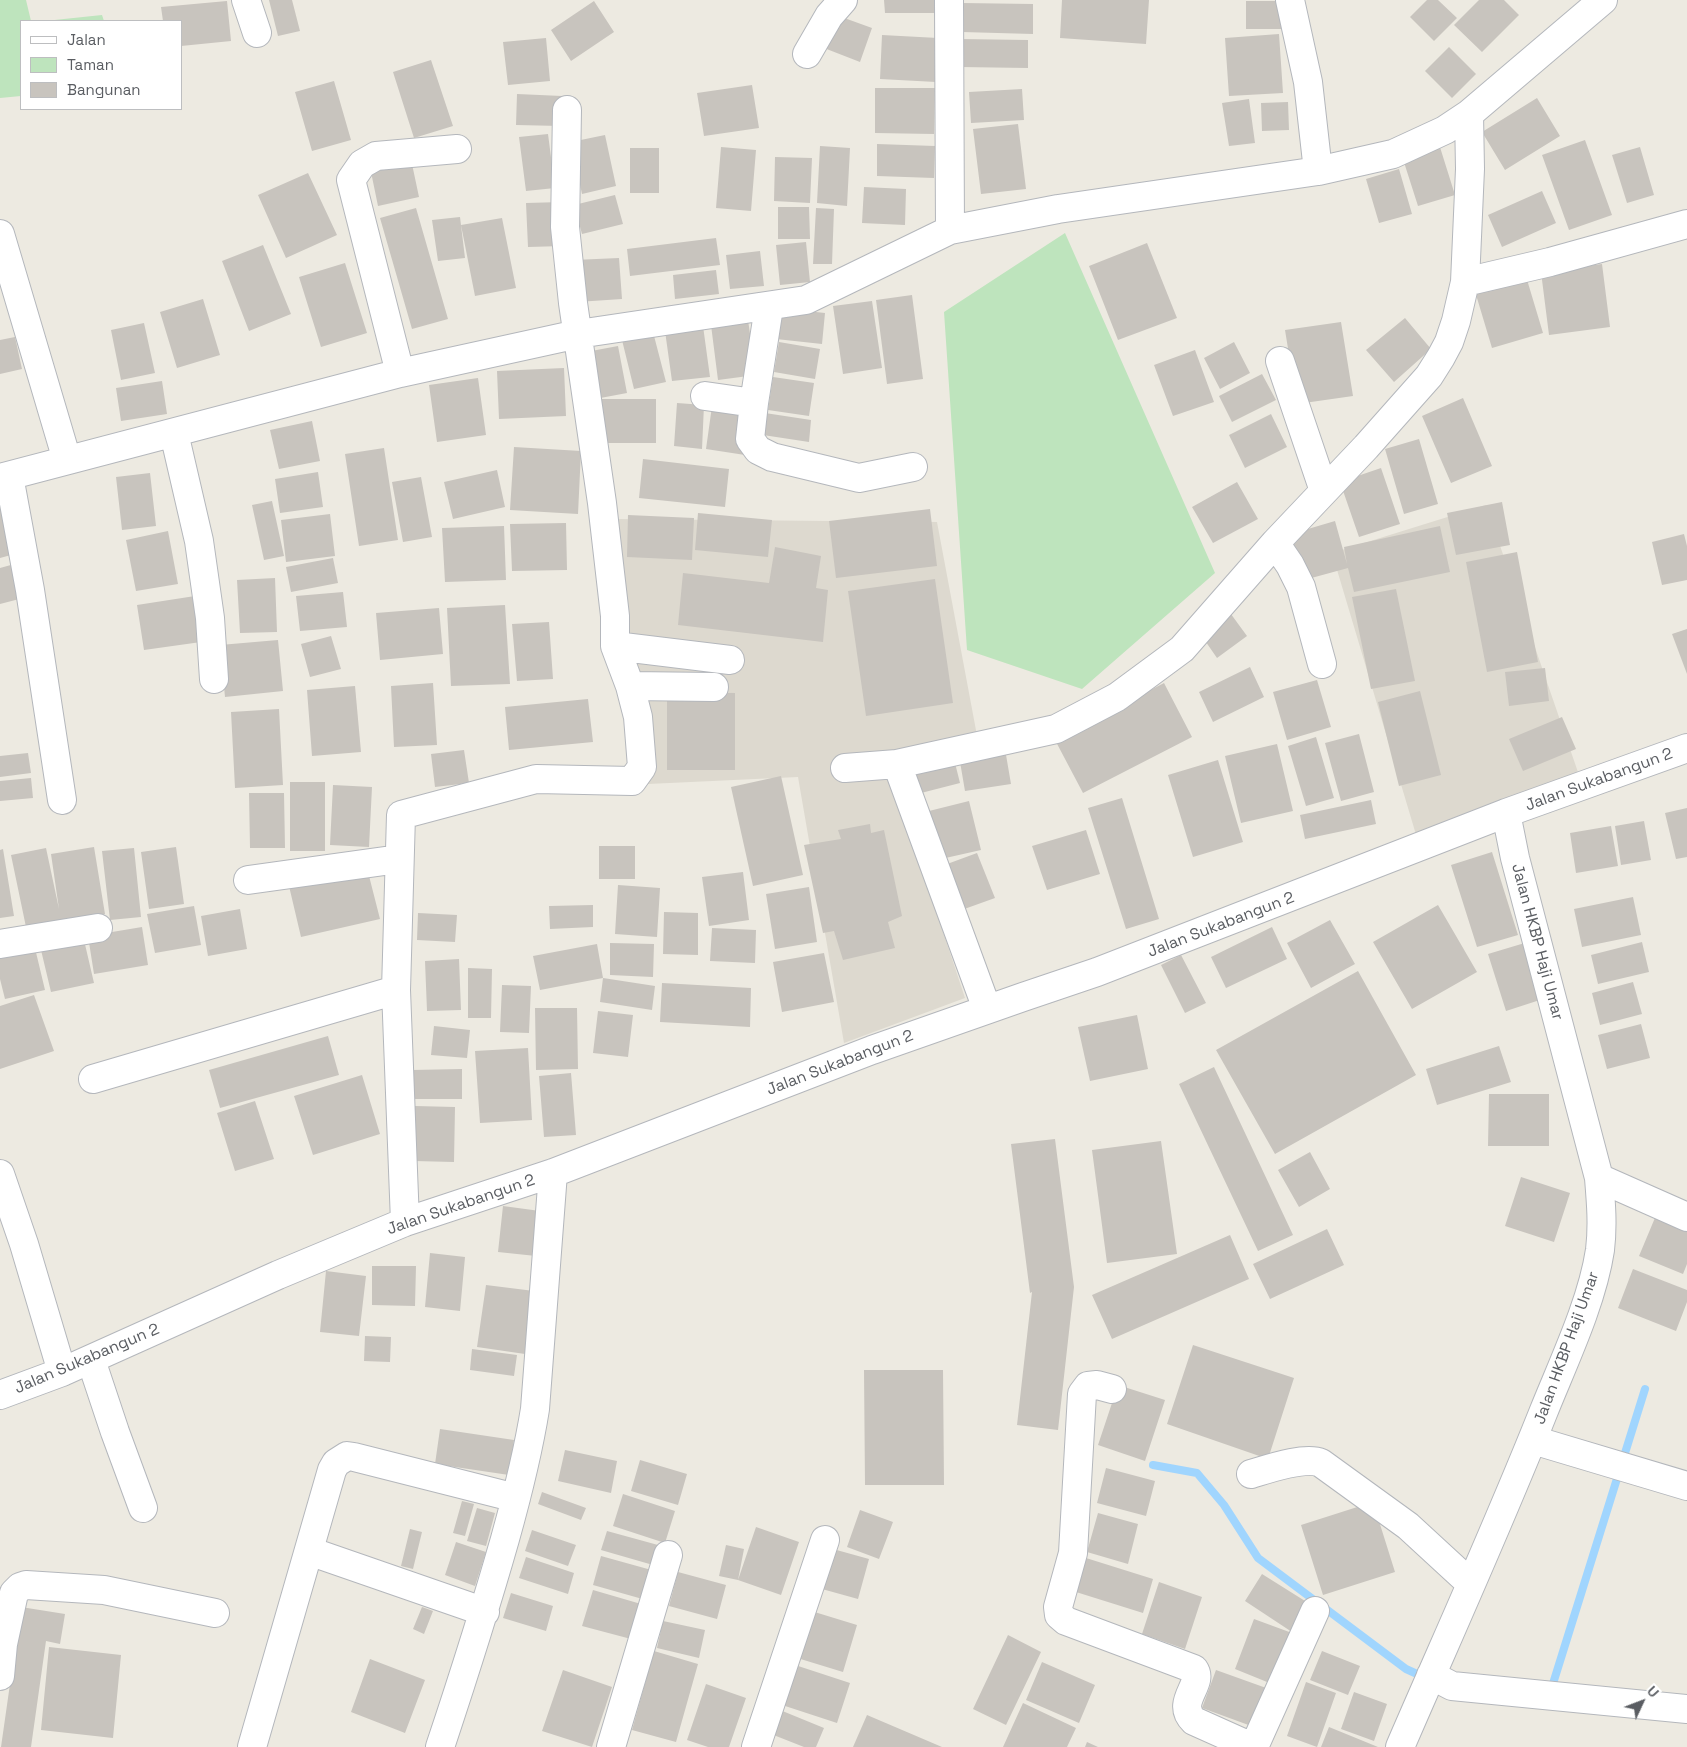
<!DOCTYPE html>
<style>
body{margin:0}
#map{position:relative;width:1687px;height:1747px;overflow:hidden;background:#edeae1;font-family:"Space Grotesk",sans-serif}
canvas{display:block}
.legend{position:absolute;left:20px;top:20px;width:162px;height:90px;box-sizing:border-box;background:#fff;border:1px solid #bdbec0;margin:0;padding:6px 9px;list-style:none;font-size:15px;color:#5a5d62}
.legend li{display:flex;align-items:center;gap:10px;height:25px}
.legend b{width:25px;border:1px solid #bdbec0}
.north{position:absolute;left:1617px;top:1677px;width:50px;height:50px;-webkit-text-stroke:4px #fff;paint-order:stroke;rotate:47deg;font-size:14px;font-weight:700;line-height:20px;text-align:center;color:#5a5d62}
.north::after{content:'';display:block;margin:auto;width:18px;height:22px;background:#5a5d62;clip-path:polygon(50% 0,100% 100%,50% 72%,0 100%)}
</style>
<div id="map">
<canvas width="1687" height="1747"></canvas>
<ul class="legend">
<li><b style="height:6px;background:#fff"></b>Jalan</li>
<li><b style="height:14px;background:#bee4bd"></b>Taman</li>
<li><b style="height:14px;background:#c8c4be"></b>Bangunan</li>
</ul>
<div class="north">U</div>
</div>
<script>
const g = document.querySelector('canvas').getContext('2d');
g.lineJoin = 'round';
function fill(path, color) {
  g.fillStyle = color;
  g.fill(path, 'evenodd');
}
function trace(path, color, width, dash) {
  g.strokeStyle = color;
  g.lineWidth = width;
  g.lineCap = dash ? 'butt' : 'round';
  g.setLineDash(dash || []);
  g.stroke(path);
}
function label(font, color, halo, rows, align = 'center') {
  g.font = font + ' "Space Grotesk",sans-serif';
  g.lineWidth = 4;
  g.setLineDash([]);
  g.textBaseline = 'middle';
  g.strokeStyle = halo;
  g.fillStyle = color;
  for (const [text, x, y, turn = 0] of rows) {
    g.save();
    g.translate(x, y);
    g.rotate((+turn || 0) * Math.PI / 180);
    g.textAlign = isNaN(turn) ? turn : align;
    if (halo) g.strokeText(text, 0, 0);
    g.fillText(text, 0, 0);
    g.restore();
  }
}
const education = new Path2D(`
 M1486,505l94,273 -163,60 -85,-285z
 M616,519l321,3 41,219 -93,15 80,242 -121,45 -46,-266 -150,7z`);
const green = new Path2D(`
 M0,0h26l5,21h-10v75l-21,2z
 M102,15l2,6h-59z
 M1065,233l150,340 -133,116 -115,-39 -23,-338z`);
const stream = new Path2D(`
 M1153,1465l44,8 27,32 34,53 148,111 20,9
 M1551,1690l94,-301`);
const building = new Path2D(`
 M269,0h23l8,31 -22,5z
 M884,0h51v13h-50z
 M1062,0h87l-3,44 -86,-6z
 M1427,0h11l19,18 -23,23 -24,-24z
 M1479,0h25l15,15 -37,37 -28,-27z
 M227,1l4,40 -50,5v-25h-18l-2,-14z
 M594,1l20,31 -43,29 -20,-31z
 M1246,1h35l1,28h-36z
 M962,3l71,1v30l-71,-2z
 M836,15l36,13 -12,34 -36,-14z
 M1279,34l4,59 -54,3 -4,-58z
 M882,35l56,3 -2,44 -56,-3z
 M546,38l4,43 -42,4 -5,-43z
 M960,39l68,1v28l-68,-1z
 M1449,47l27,27 -24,24 -27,-27z
 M431,60l22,66 -39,12 -21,-66z
 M334,81l17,59 -39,11 -17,-59z
 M752,85l7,43 -55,8 -7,-43z
 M875,88h60l-1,46 -59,-1z
 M1022,89l2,31 -53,3 -2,-31z
 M517,94l45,2 -1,30 -45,-1z
 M1537,98l23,38 -55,34 -23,-38z
 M1249,99l6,44 -26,3 -7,-43z
 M1288,102l1,28 -27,1 -1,-28z
 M1018,124l8,65 -45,5 -8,-65z
 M548,134l7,54 -29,3 -7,-54z
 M605,135l11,51 -34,8 -11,-52z
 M1585,140l27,75 -43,15 -27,-75z
 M877,144l58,2 -1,32 -57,-2z
 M1439,144l16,51 -37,11 -16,-50z
 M820,146l30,2 -3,58 -30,-3z
 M721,147l35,3 -5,61 -35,-3z
 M1640,147l14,48 -27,8 -15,-48z
 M630,148h29v45h-29z
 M775,157l37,1 -2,45 -36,-2z
 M412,164l7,33 -41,9 -7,-34z
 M1399,169l13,45 -33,9 -13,-44z
 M308,173l29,62 -51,23 -28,-63z
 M864,187l42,2 -1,36 -43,-2z
 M1542,191l14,32 -54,24 -14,-32z
 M615,195l8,29 -41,10 -8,-29z
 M562,202l1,44 -35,1 -2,-44z
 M778,207h31l1,32h-32z
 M416,208l32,111 -36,10 -32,-111z
 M816,208l18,1 -2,55h-19z
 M460,217l5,41 -27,3 -6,-41z
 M502,218l14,70 -41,8 -14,-71z
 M716,238l4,27 -90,11 -3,-27z
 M806,242l4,40 -30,3 -4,-40z
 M1147,243l30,75 -59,22 -29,-74z
 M263,245l28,69 -42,17 -27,-70z
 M760,251l4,35 -34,3 -4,-34z
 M619,258l3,41 -45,3 -3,-42z
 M345,263l22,70 -46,14 -22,-70z
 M1602,264l8,63 -61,8 -8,-63z
 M716,270l3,24 -44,5 -2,-24z
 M1525,273l18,60 -51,15 -18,-60z
 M912,295l11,84 -36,5 -11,-84z
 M203,299l17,56 -43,13 -17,-56z
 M872,301l10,67 -39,6 -10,-68z
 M779,308l46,5 -3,31 -46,-5z
 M1405,318l26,31 -37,33 -28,-32z
 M748,320l8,55 -38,5 -7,-55z
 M1341,322l12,74 -56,8 -12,-74z
 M144,323l11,50 -34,7 -10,-50z
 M703,326l7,51 -38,4 -7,-50z
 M653,332l13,50 -32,7 -12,-49z
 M15,337l7,32 -22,5v-34z
 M779,342l41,7 -5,30 -41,-7z
 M1234,342l16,31 -30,16 -16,-31z
 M618,346l9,47 -32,6 -9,-47z
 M1195,350l19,52 -41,14 -19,-51z
 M564,368l2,48 -67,3 -2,-48z
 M1262,374l14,26 -44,22 -13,-26z
 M773,377l41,6 -5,33 -41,-6z
 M478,378l8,57 -49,7 -8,-57z
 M162,381l5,33 -46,7 -5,-33z
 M1463,398l29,68 -41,17 -29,-67z
 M601,399h55v44h-54z
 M713,399l39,6 -7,50 -39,-6z
 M677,403l27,2 -2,44 -28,-3z
 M765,413l46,7 -2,22 -46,-7z
 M1271,414l16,33 -42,21 -16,-33z
 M312,421l8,40 -41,8 -9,-39z
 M1419,439l19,65 -34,10 -19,-65z
 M514,447l67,4 -3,63 -68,-4z
 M384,448l14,92 -39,6 -14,-92z
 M643,459l86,10 -4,38 -86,-9z
 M1381,468l19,56 -41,13 -19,-55z
 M497,470l8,37 -52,12 -9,-37z
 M318,472l5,35 -43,6 -5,-34z
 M150,473l6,53 -34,4 -6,-53z
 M421,477l11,60 -29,5 -11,-60z
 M1237,482l21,37 -45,24 -21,-36z
 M272,501l12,55 -20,4 -12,-55z
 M1502,502l8,43 -54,10 -9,-42z
 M0,506l11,49 -11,3z
 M930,509l7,57 -101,12 -7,-57z
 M698,513l74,7 -4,37 -73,-7z
 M330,514l5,42 -49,6 -5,-42z
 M628,515l66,3 -2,42 -65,-3z
 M1335,521l12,43 -3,-17 96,-21 10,46 -96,20 -6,-24 -44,12 -13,-46z
 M566,523l1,47 -55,1 -2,-47z
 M504,526l2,54 -61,2 -3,-54z
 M168,531l10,53 -42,7 -10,-51z
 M1684,534l3,12v34l-25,5 -10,-43z
 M775,547l46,9 -5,32 12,2 -5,52 -145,-17 5,-52 86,10z
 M1517,552l21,110 -51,10 -21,-110z
 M333,558l5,25 -47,9 -5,-25z
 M18,563l9,34 -27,7v-36z
 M275,578l2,54 -37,1 -3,-53z
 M935,579l18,124 -87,13 -18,-125z
 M1396,589l19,92 -44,8 -19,-92z
 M343,592l4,35 -47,4 -4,-35z
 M195,596l6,46 -57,8 -7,-45z
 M505,605l5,79 -59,2 -4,-78z
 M439,608l4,46 -63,6 -4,-47z
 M1228,610l19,26 -30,22 -18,-26z
 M549,622l4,57 -36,2 -5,-57z
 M1687,629v45l-15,-40z
 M331,636l10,33 -31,8 -9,-33z
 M278,640l5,51 -58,6 -5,-52z
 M1250,667l14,30 -51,25 -14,-30z
 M1545,668l4,33 -40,5 -4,-34z
 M1317,680l14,47 -44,13 -14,-48z
 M433,683l4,62 -43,2 -3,-61z
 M1164,683l28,54 -109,56 -28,-53z
 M355,686l6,66 -49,4 -5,-66z
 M1420,691l21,84 -42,11 -21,-84z
 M667,692l68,1v77h-68z
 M588,699l5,43 -84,8 -4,-43z
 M279,709l4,76 -48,3 -4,-76z
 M1562,717l14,32 -53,22 -14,-32z
 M1359,734l15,58 -33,9 -16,-58z
 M1316,737l18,61 -28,8 -18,-60z
 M1277,744l16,67 -52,12 -16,-67z
 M1005,749l6,35 -46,7 -6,-35z
 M464,750l5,33 -34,4 -4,-33z
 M28,753l3,20 -31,4v-21z
 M954,759l6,24 -39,10 -7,-24z
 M1218,760l25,82 -50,15 -25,-82z
 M781,776l22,99 -50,11 -22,-99z
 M31,778l2,20 -33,3v-20z
 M290,782h35v69h-35z
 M333,785l39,2 -3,60 -39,-2z
 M249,793h35l1,55h-35z
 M1122,798l37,121 -33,10 -38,-121z
 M1371,800l5,24 -71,15 -5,-24z
 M969,801l12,49 -40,9 -12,-48z
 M1687,808v49l-11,2 -11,-46z
 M1644,821l7,39 -30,5 -6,-39z
 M870,824l1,9 13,-3 18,86 -14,6 7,26 -52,12 -9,-29 -11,2 -19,-88 37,-6 -3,-9z
 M1611,826l7,40 -42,7 -6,-40z
 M1086,830l14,44 -53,16 -15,-44z
 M599,846h36v33h-36z
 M94,847l11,67 -79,13 -15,-72 35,-7 13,61 -8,-55z
 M176,847l8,57 -35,5 -8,-57z
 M134,848l7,69 -31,3 -8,-69z
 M3,849l11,67 -14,2v-68z
 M1492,852l26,83 -41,12 -26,-82z
 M977,853l18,45 -39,14 -17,-45z
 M367,868l13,51 -79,18 -12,-51z
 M743,872l6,48 -40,6 -7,-49z
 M618,885l42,3 -3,49 -42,-3z
 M809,887l8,55 -42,7 -9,-55z
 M1633,897l8,38 -59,12 -8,-38z
 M593,905v22l-43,2 -1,-23z
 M1438,905l39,67 -65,37 -39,-67z
 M194,906l7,39 -46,8 -8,-39z
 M240,909l7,40 -39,7 -7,-40z
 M664,912l34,1v42l-35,-1z
 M418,913l39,2 -2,27 -38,-2z
 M1330,920l25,44 -44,24 -24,-45z
 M142,927l6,38 -54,9 -6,-38z
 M1272,927l15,32 -61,29 -15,-31z
 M712,928l44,2 -1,33 -45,-2z
 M84,940l10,43 -43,9 -10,-42z
 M1528,942l18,56 -40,13 -18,-57z
 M1642,942l7,30 -51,12 -7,-29z
 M610,943l44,1 -1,33 -43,-2z
 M34,944l11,46 -40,9 -5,-20v-27z
 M597,944l6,34 -63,12 -7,-34z
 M824,953l10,49 -52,10 -9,-50z
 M1181,955l25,48 -21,10 -24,-48z
 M459,959l2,51 -34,1 -2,-50z
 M468,968l24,1 -1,49h-23z
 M1358,971l58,104 -141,79 -59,-104z
 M603,978l52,8 -3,24 -52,-8z
 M1633,982l9,32 -42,11 -8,-32z
 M662,983l89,5 -1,39 -90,-5z
 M502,985l29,1 -2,47 -29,-1z
 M34,995l20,56 -54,18v-63z
 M535,1008h42l1,61 -42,1z
 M598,1011l35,4 -5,42 -35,-4z
 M1137,1015l11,54 -58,12 -12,-54z
 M1641,1024l9,34 -43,11 -9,-34z
 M434,1026l36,4 -3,28 -36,-3z
 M328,1036l11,39 -119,33 -11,-38z
 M1499,1046l12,36 -74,23 -11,-36z
 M528,1048l4,72 -52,3 -5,-72z
 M1214,1067l79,168 -35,16 -79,-167z
 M462,1069v30h-50v-29z
 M571,1073l5,62 -32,2 -5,-61z
 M362,1075l18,59 -67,21 -19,-59z
 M1489,1094h60v52h-61z
 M255,1101l19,58 -39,12 -18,-58z
 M415,1106l40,1 -1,55 -40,-1z
 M1055,1139l19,148 -16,143 -41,-5 15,-133 -2,1 -19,-149z
 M1161,1141l16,113 -70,9 -15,-113z
 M1310,1152l20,37 -31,18 -21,-37z
 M1521,1177l49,16 -16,49 -49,-16z
 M503,1206l37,5 -4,45 -38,-4z
 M1657,1213l30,12v39l-4,10 -44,-18z
 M1327,1229l17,36 -74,34 -17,-35z
 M1230,1235l19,44 -137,60 -20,-44z
 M430,1253l35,4 -5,54 -35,-4z
 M372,1266h44l-1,40 -43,-1z
 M1633,1269l54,21v12l-11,29 -58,-23z
 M326,1271l40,5 -7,60 -39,-4z
 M486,1285l48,6 -9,63 -48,-7z
 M365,1336l26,1 -1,25 -26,-1z
 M1193,1345l101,33 -26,81 -101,-35z
 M472,1349l45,6 -3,21 -44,-6z
 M864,1370h79l1,115h-79z
 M1118,1385l47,15 -20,61 -47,-16z
 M440,1429l74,11 -5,35 -74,-11z
 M565,1450l52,11 -6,32 -53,-12z
 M640,1460l47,14 -9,31 -47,-14z
 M1106,1468l49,13 -9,35 -49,-13z
 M542,1492l44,16 -5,12 -43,-16z
 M623,1494l52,17 -10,32 -52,-17z
 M462,1501l12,3 -9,32 -12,-3z
 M1373,1502l22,70 -72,23 -22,-70z
 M477,1508l18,5 -9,33 -19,-5z
 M860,1510l33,12 -14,37 -32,-12z
 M1098,1513l40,11 -10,40 -41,-12z
 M756,1527l43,15 -18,53 -43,-15z
 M410,1529l12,3 -9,37 -12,-3z
 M532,1530l44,15 -8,21 -43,-15z
 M607,1531l51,14 -5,20 -52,-15z
 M456,1542l30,10 -11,34 -30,-11z
 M726,1545l18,4 -6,31 -19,-4z
 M833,1549l36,10 -11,40 -36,-10z
 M601,1556l54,15 -9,29 -53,-15z
 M526,1557l48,16 -6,21 -49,-16z
 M1086,1558l67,21 -10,34 -67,-21z
 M678,1572l48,13 -9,34 -48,-13z
 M1262,1574l51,32 -18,28 -50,-33z
 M1159,1582l43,15 -17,52 -43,-15z
 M593,1590l48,14 -10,35 -49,-13z
 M511,1593l42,13 -7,25 -43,-13z
 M21,1607l44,7 -5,30 -14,-3 -15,106h-30z
 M422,1607l11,4 -9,23 -11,-5z
 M808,1610l49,15 -14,47 -49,-15z
 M1254,1619l38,14 -20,51 -37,-15z
 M663,1621l42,9 -6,28 -42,-10z
 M1008,1635l33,17 -35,73 -33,-16z
 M49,1647l72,8 -8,83 -72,-8z
 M654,1651l44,13 -22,78 -44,-12z
 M1322,1651l38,15 -12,29 -38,-15z
 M370,1659l55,21 -20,53 -54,-21z
 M1042,1662l53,23 -16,38 -53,-23z
 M792,1664l58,19 -13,40 -58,-19z
 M563,1670l49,17 -20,60 -50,-16z
 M1216,1670l53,19 -15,38 -52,-19z
 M1306,1682l30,11 -19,54 -30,-11z
 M706,1684l40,14 -17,49h-21l-21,-7z
 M1354,1692l33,12 -13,37 -33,-12z
 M1023,1703l53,25 -9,19h-64z
 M780,1710l44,18 -8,19h-12l-33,-13z
 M867,1715l75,32h-89z
 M1329,1727l49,20h-57z
 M1087,1742l11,5h-13z`);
const minor = new Path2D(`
 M246,0l11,33
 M949,0l1,230
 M1290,0l18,82 10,89
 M807,54l22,-38 14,-16
 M0,234l67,226
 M1465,282l85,-20 137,-38
 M769,307l-15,96 -4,36 8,11 14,7 87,21 54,-11
 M1280,361l44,130
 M400,373l-49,-193 11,-16 14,-8 81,-7
 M705,396l49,7
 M174,433l25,108 11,77 4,61
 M9,476l21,114 32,210
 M0,478l400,-105 178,-39 228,-34 144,-70 108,-21 260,-38 75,-17 52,-24 24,-16 134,-114
 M1275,543l15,22 11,22 21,77
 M615,646l115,14
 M630,686l84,1
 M897,764l90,245
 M845,768l52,-4 159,-35 61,-32 65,-48 93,-106 91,-96 63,-71 12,-19 8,-15 7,-21 9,-39 5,-113 -1,-55
 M248,880l151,-21
 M0,944l98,-16
 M93,1079l303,-89
 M0,1174l24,70 38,128
 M1599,1178l88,39
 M405,1222l-9,-232 5,-175 135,-36 96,2 10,-14 -4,-50 -8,-31 -15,-40v-30l-13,-113 -29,-200 -8,-76 2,-117
 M91,1360l24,72 28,76
 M1112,1389l-15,-4 -9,1 -6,8 -9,159 -15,54 1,8 7,6 128,48c11,15 -20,33 0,52l58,26
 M0,1395l62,-23 216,-97 127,-53 148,-49 319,-123 151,-53 74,-25 409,-159 181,-65
 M1533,1440l154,46
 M1251,1474c17,-5 54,-18 70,-11l87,63 63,58
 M309,1551l176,61
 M1431,1675l21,11 235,23
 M0,1676l3,-32 11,-51 6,-6 6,-2 78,5 111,23
 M252,1747l80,-277 4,-7 11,-7 7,1 162,41
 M440,1747c23,-69 45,-138 65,-208 12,-43 23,-86 30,-130l18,-236
 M611,1747l57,-192
 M756,1747l69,-207
 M1254,1747l61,-136
 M1400,1747c48,-111 98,-221 143,-334 20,-50 49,-110 57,-163 3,-24 1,-48 -1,-72l-84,-320 -9,-45`);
const streetNames = [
 ["Jalan Sukabangun 2",1599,780,-20],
 ["Jalan Sukabangun 2",1221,925,-21],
 ["Jalan HKBP Haji Umar",1537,942,75],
 ["Jalan Sukabangun 2",840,1063,-21],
 ["Jalan Sukabangun 2",461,1205,-19],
 ["Jalan HKBP Haji Umar",1567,1348,-70],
 ["Jalan Sukabangun 2",87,1359,-23]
];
fill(education, '#ddd9cf');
fill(green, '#bee4bd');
trace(stream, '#a0d5fe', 8);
fill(building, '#c8c4be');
trace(minor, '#b4b7bc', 30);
trace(minor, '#fff', 28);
label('16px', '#5a5d62', '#fff', streetNames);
</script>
